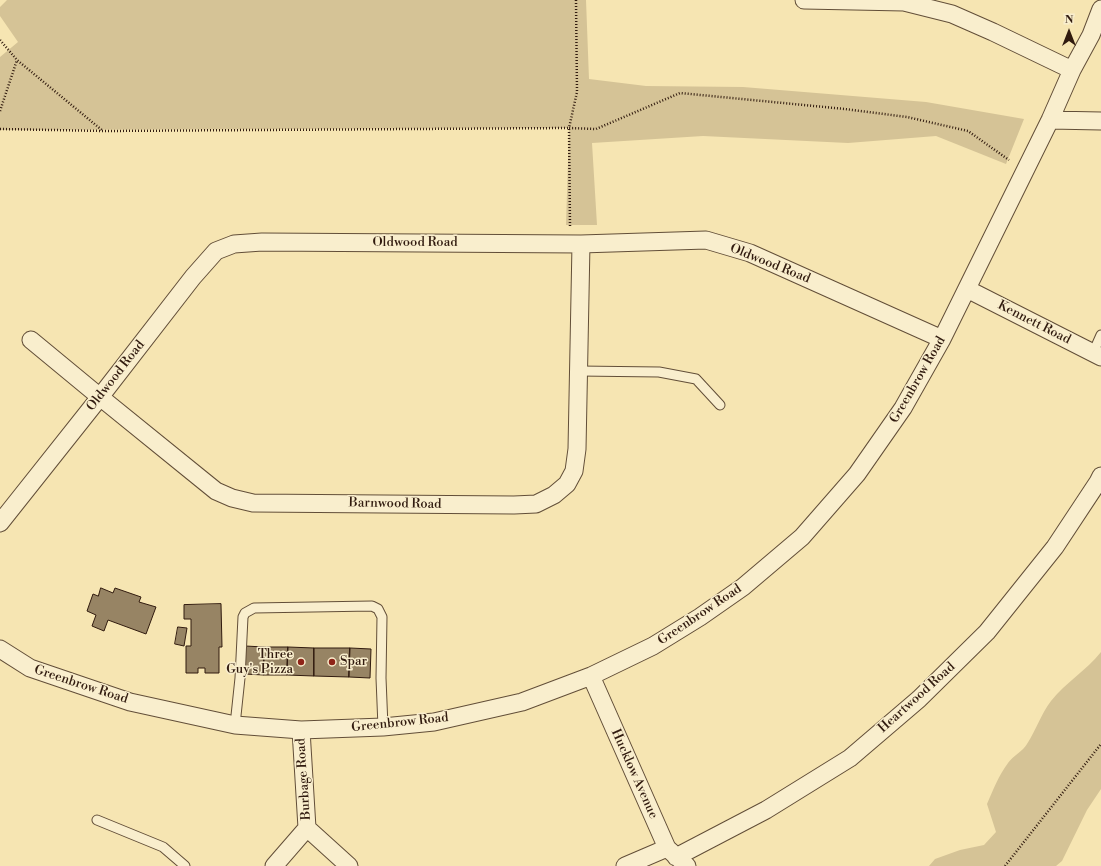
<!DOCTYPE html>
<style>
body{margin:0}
#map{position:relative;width:1101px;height:866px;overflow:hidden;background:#f6e5b2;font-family:"Libre Bodoni",serif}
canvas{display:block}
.north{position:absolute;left:1049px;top:12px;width:40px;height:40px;-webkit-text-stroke:3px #f9eecd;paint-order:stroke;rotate:0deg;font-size:11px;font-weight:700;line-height:16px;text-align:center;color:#311b0f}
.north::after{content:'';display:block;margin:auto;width:14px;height:18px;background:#311b0f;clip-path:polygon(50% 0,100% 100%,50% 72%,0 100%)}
</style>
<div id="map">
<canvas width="1101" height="866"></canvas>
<div class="north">N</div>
</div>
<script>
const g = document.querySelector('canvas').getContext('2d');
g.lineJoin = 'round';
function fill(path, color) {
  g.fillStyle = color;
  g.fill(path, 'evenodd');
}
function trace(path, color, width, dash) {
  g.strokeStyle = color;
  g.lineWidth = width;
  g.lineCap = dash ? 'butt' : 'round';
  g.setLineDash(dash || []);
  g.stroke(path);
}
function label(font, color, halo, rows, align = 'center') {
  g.font = font + ' "Libre Bodoni",serif';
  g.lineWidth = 3;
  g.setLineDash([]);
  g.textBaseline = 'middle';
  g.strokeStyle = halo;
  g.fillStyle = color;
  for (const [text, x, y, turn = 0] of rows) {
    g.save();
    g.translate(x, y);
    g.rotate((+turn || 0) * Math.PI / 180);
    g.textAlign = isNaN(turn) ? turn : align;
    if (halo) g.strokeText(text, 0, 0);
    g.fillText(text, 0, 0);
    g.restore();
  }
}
const green = new Path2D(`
 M7,0h579l3,79 57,7 97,1 183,15 98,17 -18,45 -70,-28 -88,7 -145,-7 -111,7 5,82h-31l3,-97 -569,2v-73l18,-15 -18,-26v-9z
 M1101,652v137l-14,21 -25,51 -6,5h-127l6,-7 25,-9 24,-5 12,-13 -9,-28c6,-14 12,-29 21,-41 5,-7 15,-12 19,-19 9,-14 14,-30 24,-43 15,-19 35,-30 50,-49z`);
const building = new Path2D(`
 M101,588l12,5 2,-5 26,9 -2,5 17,5 -10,27 -38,-14 -4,11 -12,-5 4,-11 -9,-4 6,-17 5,2z
 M221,604l1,43h-3v26h-14v-5h-7v5h-12v-27h5v-27h-7v-14z
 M178,627l9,1 -3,18 -9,-2z
 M245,646l19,1v28l-20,-1z
 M264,647h24l-1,28h-23z
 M288,647l26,1v28l-27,-1z
 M314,648h36l-1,29 -35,-1z
 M350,648l21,1 -1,29 -21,-1z`);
const path = new Path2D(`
 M576,0l1,92 -8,36 27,1 84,-36 165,16 62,8 61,14 41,29
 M0,40l17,20 86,71
 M0,111l17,-51
 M0,129l104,2 465,-3 1,98
 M1005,866l96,-122`);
const service = new Path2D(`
 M1093,353l8,-18
 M579,371l80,1 37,7 24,26
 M235,725l5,-47 3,-61 2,-4 9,-5 118,-2 6,3 4,8 -1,61 2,49
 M97,820l66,27 22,19`);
const minor = new Path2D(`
 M804,0l100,2 48,12 41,18 79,38
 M1050,120l51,1
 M967,289l134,68
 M31,340l69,57 116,94 16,7 21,5 261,2 22,-1 18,-9 13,-11 7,-13 3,-22 4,-205
 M0,523l100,-126 93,-120 23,-26 18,-7 28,-2 319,2 125,-4 44,13 192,86
 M0,649l30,19 100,34 105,23 66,5 82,-3 51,-5 88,-20 69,-26 62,-30 47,-29 43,-30 59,-50 55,-63 46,-66 39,-69 108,-219 22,-50 19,-35 10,-26
 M591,676l76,172 20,18
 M301,730l6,98
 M676,857l90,-47 84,-52 69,-59 68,-67 68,-85 43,-65 3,-6
 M274,866l33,-38 42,38
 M625,866l42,-18`);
const markers = [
 [301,662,4,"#8f2418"],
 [332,662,4,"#8f2418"]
];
const streetNames = [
 ["Oldwood Road",415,243],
 ["Oldwood Road",770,264,22],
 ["Kennett Road",1034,323,27],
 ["Oldwood Road",116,376,-52],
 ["Greenbrow Road",918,380,-60],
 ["Barnwood Road",395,504,1],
 ["Greenbrow Road",700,615,-34],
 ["Greenbrow Road",81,685,18],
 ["Heartwood Road",917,698,-42],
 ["Greenbrow Road",400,723,-6],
 ["Hucklow Avenue",634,774,66],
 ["Burbage Road",304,779,-94]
];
const poiNames = [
 ["Three",293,655],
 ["Guy's Pizza",293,670],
 ["Spar",340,662,"left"]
];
fill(green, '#d5c396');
fill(building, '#978464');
trace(building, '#311b0f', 1);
trace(service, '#624e38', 11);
trace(minor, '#624e38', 19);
trace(path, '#311b0f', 2.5, [1, 2]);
trace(service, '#f9eecd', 9);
trace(minor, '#f9eecd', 17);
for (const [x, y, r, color] of markers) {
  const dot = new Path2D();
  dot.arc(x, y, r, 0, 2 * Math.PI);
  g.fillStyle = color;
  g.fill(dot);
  trace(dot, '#f9eecd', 1.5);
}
label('13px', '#311b0f', '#f9eecd', streetNames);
label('13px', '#311b0f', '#f9eecd', poiNames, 'right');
</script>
